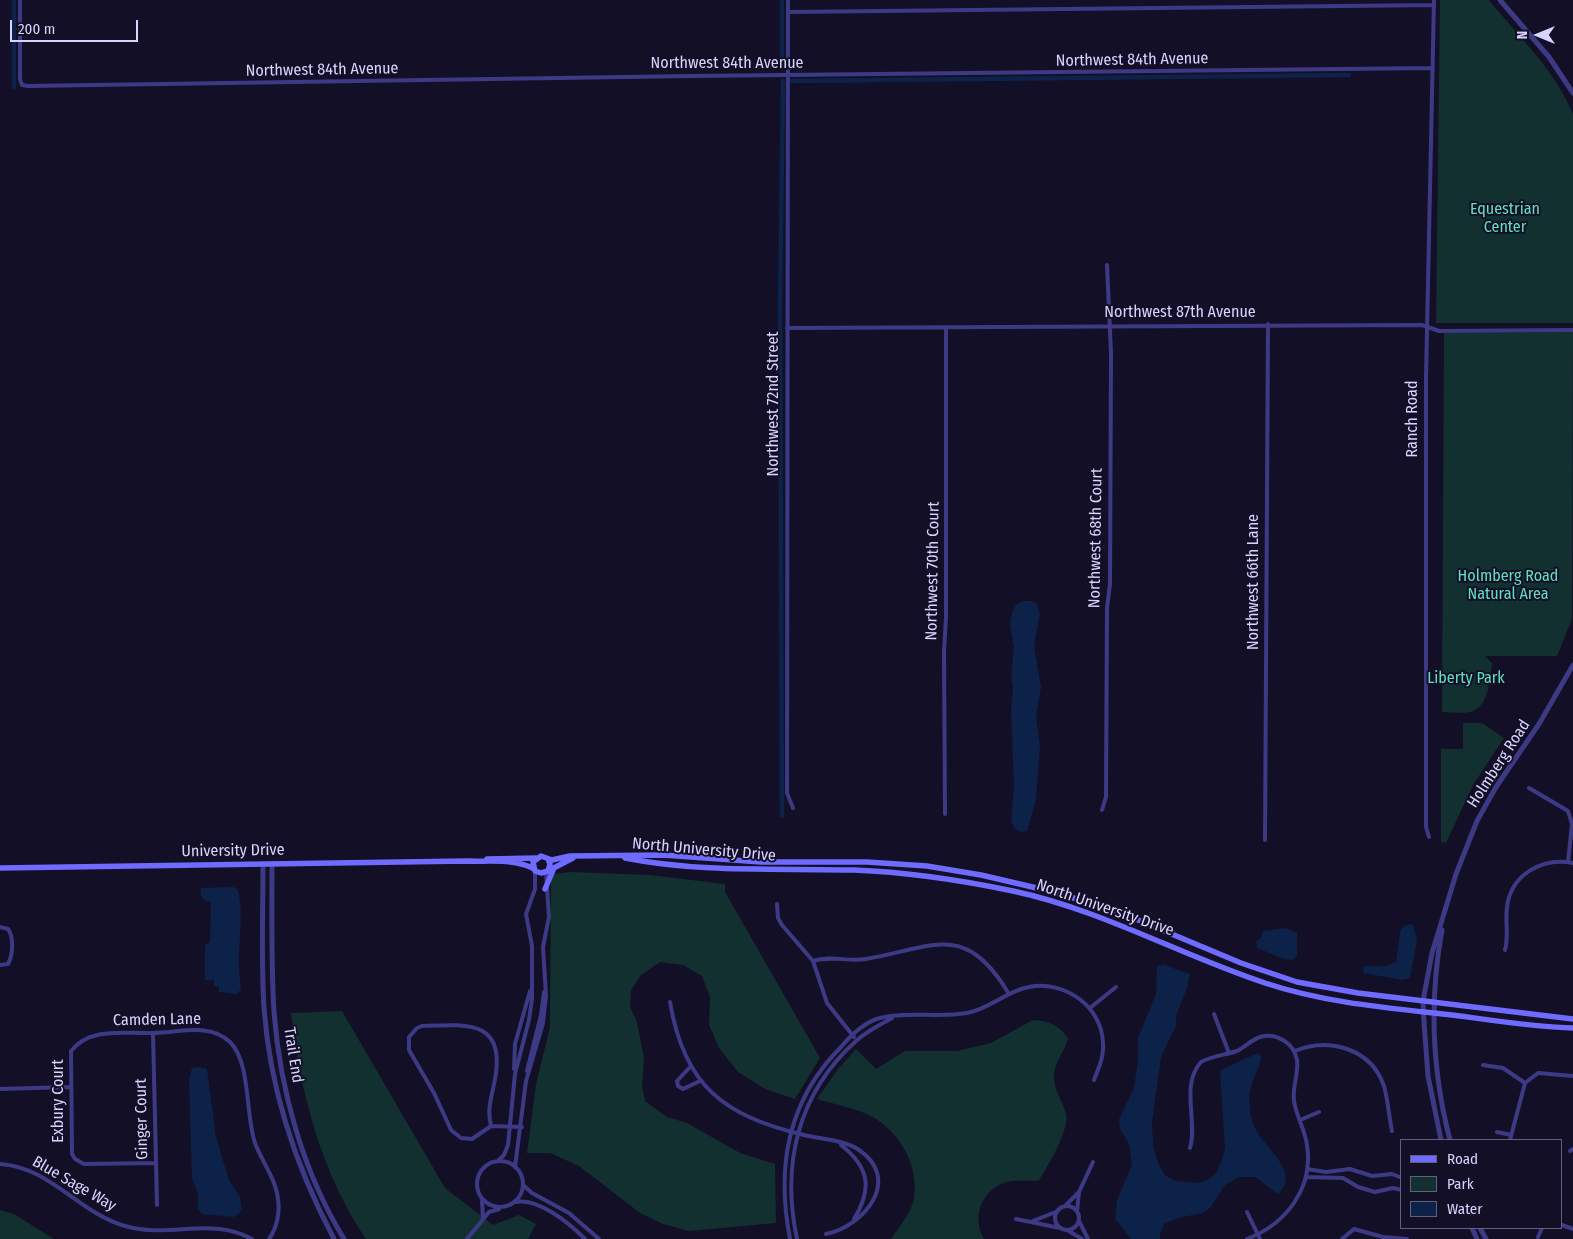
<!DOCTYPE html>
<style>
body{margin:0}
#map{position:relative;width:1573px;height:1239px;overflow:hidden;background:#130f26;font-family:"Fira Sans Condensed",sans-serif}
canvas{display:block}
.legend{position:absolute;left:1400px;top:1139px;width:162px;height:90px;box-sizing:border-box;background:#130f26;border:1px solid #625e7d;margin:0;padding:6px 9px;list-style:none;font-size:15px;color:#d9d4ff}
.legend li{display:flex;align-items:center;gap:10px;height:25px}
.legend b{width:25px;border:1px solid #625e7d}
.north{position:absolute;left:1513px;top:10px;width:50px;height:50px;-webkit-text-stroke:4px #130f26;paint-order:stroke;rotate:270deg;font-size:14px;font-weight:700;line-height:20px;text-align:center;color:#d9d4ff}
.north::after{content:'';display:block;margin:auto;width:18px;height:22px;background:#d9d4ff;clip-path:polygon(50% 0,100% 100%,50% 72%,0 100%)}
.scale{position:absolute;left:10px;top:20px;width:128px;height:22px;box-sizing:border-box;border:2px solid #d9d4ff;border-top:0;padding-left:6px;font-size:15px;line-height:18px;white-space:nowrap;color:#d9d4ff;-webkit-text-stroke:4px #130f26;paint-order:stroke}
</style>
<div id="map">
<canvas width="1573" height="1239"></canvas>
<ul class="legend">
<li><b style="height:6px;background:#6f6bff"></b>Road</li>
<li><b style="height:14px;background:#12302f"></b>Park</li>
<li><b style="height:14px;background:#0c2248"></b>Water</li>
</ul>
<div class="north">N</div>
<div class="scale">200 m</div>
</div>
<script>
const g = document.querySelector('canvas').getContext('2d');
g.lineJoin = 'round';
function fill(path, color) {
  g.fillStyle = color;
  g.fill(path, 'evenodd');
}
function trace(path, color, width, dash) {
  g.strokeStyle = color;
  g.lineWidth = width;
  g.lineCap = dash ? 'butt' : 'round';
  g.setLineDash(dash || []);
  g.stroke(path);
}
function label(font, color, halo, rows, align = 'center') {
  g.font = font + ' "Fira Sans Condensed",sans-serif';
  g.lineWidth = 4;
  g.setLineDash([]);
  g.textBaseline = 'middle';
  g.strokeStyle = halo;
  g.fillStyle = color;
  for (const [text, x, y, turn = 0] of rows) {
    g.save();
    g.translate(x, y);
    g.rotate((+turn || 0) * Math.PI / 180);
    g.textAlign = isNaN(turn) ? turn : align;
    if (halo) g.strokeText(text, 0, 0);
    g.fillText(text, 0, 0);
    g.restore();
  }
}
const green = new Path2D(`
 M1440,0h49c30,37 66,70 84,114v209h-137z
 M1573,332l-1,287 -15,37h-72l7,7c-2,15 -3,45 -22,49 -9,2 -20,0 -28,0l2,-379z
 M1463,723h19l22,15 -31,47 -27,58 -5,-1v-93h22z
 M571,872l79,3 75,9v8l95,166 -25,41 -30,-10 -27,-17 -19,-24 -10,-23 1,-28 -8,-21 -19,-11 -23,-3 -19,13 -10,15 -1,17 7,15 7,36 -2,28 3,15 22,16 20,6 53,30 35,11 1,59 -87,8 -26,-7 -23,-11 -61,-47 -29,-13h-23l9,-69 14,-57 1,-153z
 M342,1011l103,177 48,37 26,-10 17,9 -8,15h-162c-45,-66 -66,-148 -75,-226z
 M1033,1020c17,1 25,5 35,18 -3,14 -15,25 -14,40 0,13 9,23 12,36 4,14 -18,53 -27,66 -10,2 -26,-1 -36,3 -23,10 -31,35 -19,56h-93c8,-12 20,-26 23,-40 5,-33 -13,-65 -41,-82 -14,-8 -40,-13 -56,-18l21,-30 18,-20 20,20 29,-18h52l34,-8z
 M0,1210l14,4 40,25h-54z`);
const water = new Path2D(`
 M1023,601h9l5,3 3,9 -6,33 7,41 -5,30 4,30 -4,52 -9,32 -6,1 -6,-3 -4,-8 3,-34 -3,-78 2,-21 -2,-13 3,-28 -4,-23 2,-11 4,-8z
 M234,887l4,3c5,21 2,42 1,64 -1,11 1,24 2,35l-4,5 -18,-2v-6h-5v-6h-9v-35l5,-3 1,-41h-6l-4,-5v-8z
 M1408,924l5,1 4,15 -7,38 -8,2 -39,-7 1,-7h23l9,-4 4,-30 2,-4z
 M1286,928l11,5v22l-3,5 -10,-1 -27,-11 -1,-7 4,-2 3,-8z
 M1164,965l26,9 -3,14 -11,28v10l-15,31 -9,65 1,24 5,17 7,12 10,6 23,2 10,-3 8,-7 6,-13 3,-12 -5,-78 38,-17 3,3c0,11 -5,15 -8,25 -6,12 -4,33 1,45 9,21 49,47 24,68l-23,-17h-16l-14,8 -15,23 -7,5 -25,5 -14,6 -4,10v5h-29l-16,-20 2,-19 15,-35 -3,-21 -9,-15 -1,-10 15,-31 4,-28v-22l18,-44 1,-28z
 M198,1067l9,2 9,68 13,43 11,17 2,13 -8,7 -32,-3 -4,-5v-16l-6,-14 -3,-100 3,-11z`);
const canal = new Path2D(`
 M14,0v87
 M782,66v-66
 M791,81l558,-6
 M782,816l-2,-514 3,-221`);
const minor = new Path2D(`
 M20,0v79l2,6 6,1 662,-10 743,-8
 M788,0l-1,793 6,15
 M788,12l646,-7
 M787,328l635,-3 17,6 134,-1
 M1529,788l39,23 4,13 -4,38
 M1102,810l4,-13 1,-189 3,-24 1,-231 -4,-88
 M945,814l-1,-162 2,-35v-289
 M1429,837l-3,-10v-449l8,-378
 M1265,840l3,-516
 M777,904l1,14 4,7 31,36 14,42 27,34
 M0,927l8,2c6,8 5,26 0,35l-8,1
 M1505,950c4,-15 0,-28 2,-43 4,-33 36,-50 66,-44
 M813,961c18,-6 35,1 53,-2 69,-12 99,-38 143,35
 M670,1002c14,84 54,114 134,133 16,4 41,5 55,15 43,29 6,76 -33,84
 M1090,1008l26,-21
 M1214,1014l15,39
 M153,1033l4,172
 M1295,1051c33,-14 76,-3 89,35 4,14 5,31 8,45
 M1483,1065l20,3 22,15
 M691,1066l-14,15 1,5 5,3 17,-8
 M514,1069l1,-25 15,-53
 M527,1071l14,-56 3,-23
 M1525,1083l13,-10 35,3
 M0,1089l70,-2
 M1300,1120l19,-8
 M491,1126l-19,13 -11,-1 -10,-8 -17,-37 -25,-43v-13l8,-9 5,-2c47,-2 86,-6 72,58 -3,16 -7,25 -3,42l31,1
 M1497,1132l14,3
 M1510,1140l15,-57
 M841,1145c28,22 32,43 13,74
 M1190,1148c8,-27 -10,-63 11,-86 11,-6 24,-7 36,-11 8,-4 14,-11 23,-14 16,-5 34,6 37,23 2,13 -5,27 -3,41 2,15 11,28 13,44 7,43 -21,79 -60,94
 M1570,1151l3,-2
 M477 1184a23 23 0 1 1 46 0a23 23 0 1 1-46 0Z
 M498,1161l6,-6 4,-10 7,-71 14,-54 3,-21v-53l-6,-32 9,-25v-18
 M156,1163l-72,1 -9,-5 -3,-5 -1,-103c20,-25 55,-17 82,-18 25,0 57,-11 77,9 21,21 15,71 25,101 7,19 21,36 23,56 2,13 -1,29 -9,40
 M0,1164c50,3 79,49 125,62 46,13 85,-10 127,13
 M515,1167l11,-86 17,-58 3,-27 -3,-49 6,-30 -3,-45
 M1307,1169l19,3 24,-3 22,7 20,-2 10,4
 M1306,1177l37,1 15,9 17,5 18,-4 9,2
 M523,1185l9,8 37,20 30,26
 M482,1201l1,18
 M516,1202c22,-5 54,22 69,37
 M1065,1206l14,-14
 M1055 1218a12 12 0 1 1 24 0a12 12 0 1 1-24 0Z
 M1077,1211l2,-19 14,-30
 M1247,1212l13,27
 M1016,1219l44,9
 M1033,1221l25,-10
 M1079,1221l9,18
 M1562,1225l11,4
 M1067,1230l15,9
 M1538,1237l4,-9
 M467,1239l22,-27 10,-3
 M790,1239c-14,-72 -2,-139 51,-192 10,-12 24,-25 39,-29 28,-7 58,0 87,-5 23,-4 39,-22 62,-26 35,-7 73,19 74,56 1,14 -4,24 -9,37
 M797,1239c-16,-75 1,-146 59,-198 11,-10 24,-16 36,-23
 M1342,1239l12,-10 29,8 24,2`);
const tertiary = new Path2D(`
 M1500,0l49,57 24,36
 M263,864c0,48 -2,97 1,144 6,82 32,159 70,231
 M272,864c0,49 -1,99 2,148 6,78 29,160 70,227
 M1442,930c-13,71 -10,141 8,210
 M1441,1140l-13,-64 -4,-54 -1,-21 9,-48 24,-79 21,-53 19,-34 43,-63 34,-59
 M1472,1228l5,11
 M1480,1228l6,11`);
const secondary = new Path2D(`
 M625,858c76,15 152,10 229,12 54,2 106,10 159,21 89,19 167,64 252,92 60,20 124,25 187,32 40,5 81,12 121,13
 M487,859l49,-1
 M548,859l2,5 -2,7 -7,2 -6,-2 -2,-9 8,-6 11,4 18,-4 93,-1 98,7h106l60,4 54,9 73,17 45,14 32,11 110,46 56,19 61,11 215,26
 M0,868l467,-7c21,1 49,-3 67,8
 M548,871l25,-13
 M545,889l9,-21`);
const streetNames = [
 ["Northwest 84th Avenue",1132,60,-1],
 ["Northwest 84th Avenue",727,64],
 ["Northwest 84th Avenue",322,70,-1],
 ["Northwest 87th Avenue",1180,313],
 ["Northwest 72nd Street",774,404,-90],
 ["Ranch Road",1413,419,-90],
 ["Northwest 68th Court",1096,538,-89],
 ["Northwest 70th Court",933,571,-89],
 ["Northwest 66th Lane",1254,582,-90],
 ["Holmberg Road",1499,764,-57],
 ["North University Drive",704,850,5],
 ["University Drive",233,851,-1],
 ["North University Drive",1105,908,19],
 ["Camden Lane",157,1020,-1],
 ["Trail End",293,1055,81],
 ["Exbury Court",59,1101,-90],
 ["Ginger Court",142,1119,-91],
 ["Blue Sage Way",74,1184,30]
];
const parkNames = [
 ["Equestrian",1505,210],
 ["Center",1505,228],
 ["Holmberg Road",1508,577],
 ["Natural Area",1508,595],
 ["Liberty Park",1466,679]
];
fill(green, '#12302f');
fill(water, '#0c2248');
trace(canal, '#0c2248', 4.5);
trace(minor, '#3d3a85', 4);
trace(tertiary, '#3d3a85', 5);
trace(secondary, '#6f6bff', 5.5);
label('16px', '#d9d4ff', '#130f26', streetNames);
label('16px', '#5fe0c0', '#130f26', parkNames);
</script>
